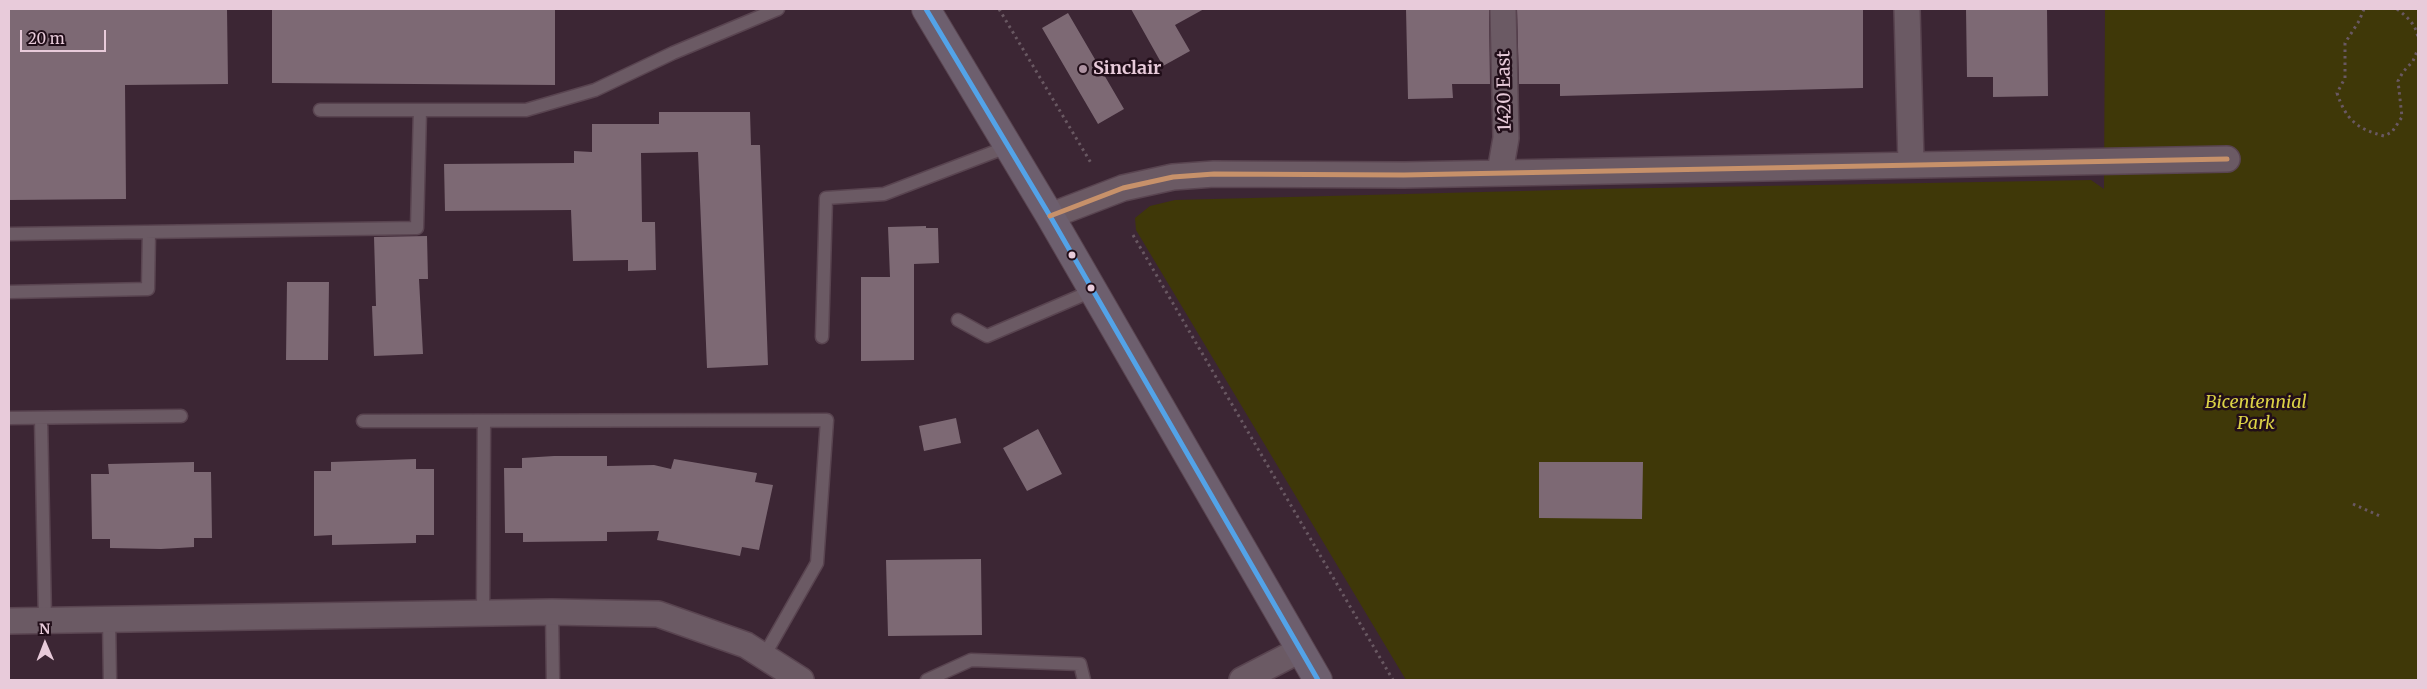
<!DOCTYPE html>
<style>
body{margin:0}
#map{position:relative;width:2427px;height:689px;overflow:hidden;background:#3c2634;font-family:Merriweather,serif}
canvas{display:block}
.frame{position:absolute;inset:0;border:10px solid #e8cbda;pointer-events:none}
.north{position:absolute;left:20px;top:619px;width:50px;height:50px;-webkit-text-stroke:4px #210e19;paint-order:stroke;rotate:359deg;font-size:14px;font-weight:700;line-height:20px;text-align:center;color:#e8cbda}
.north::after{content:'';display:block;margin:auto;width:18px;height:22px;background:#e8cbda;clip-path:polygon(50% 0,100% 100%,50% 72%,0 100%)}
.scale{position:absolute;left:20px;top:30px;width:86px;height:22px;box-sizing:border-box;border:2px solid #e8cbda;border-top:0;padding-left:6px;font-size:15px;line-height:18px;white-space:nowrap;color:#e8cbda;-webkit-text-stroke:4px #210e19;paint-order:stroke}
</style>
<div id="map">
<canvas width="2427" height="689"></canvas>
<div class="frame"></div>
<div class="north">N</div>
<div class="scale">20 m</div>
</div>
<script>
const g = document.querySelector('canvas').getContext('2d');
g.lineJoin = 'round';
function fill(path, color) {
  g.fillStyle = color;
  g.fill(path, 'evenodd');
}
function trace(path, color, width, dash) {
  g.strokeStyle = color;
  g.lineWidth = width;
  g.lineCap = dash ? 'butt' : 'round';
  g.setLineDash(dash || []);
  g.stroke(path);
}
function label(font, color, halo, rows, align = 'center') {
  g.font = font + ' Merriweather,serif';
  g.lineWidth = 5;
  g.setLineDash([]);
  g.textBaseline = 'middle';
  g.strokeStyle = halo;
  g.fillStyle = color;
  for (const [text, x, y, turn = 0] of rows) {
    g.save();
    g.translate(x, y);
    g.rotate((+turn || 0) * Math.PI / 180);
    g.textAlign = isNaN(turn) ? turn : align;
    if (halo) g.strokeText(text, 0, 0);
    g.fillText(text, 0, 0);
    g.restore();
  }
}
const green = new Path2D(`
 M2105,9h313v671h-1012l-270,-450 -1,-12 15,-12 25,-6 422,-11 494,-9 13,9z`);
const building = new Path2D(`
 M9,9h218l1,75 -103,1 1,114 -117,1z
 M272,9h283v76l-283,-2z
 M1131,9h73l-29,16 15,26 -27,15z
 M1406,9h83l1,75h-38l1,14 -45,1z
 M1517,9h346v79l-303,8v-12h-41z
 M1966,9h81l1,87 -55,1v-20h-26z
 M1068,13l56,96 -26,15 -56,-96z
 M659,112h91l1,33h9l8,220 -61,3 -9,-216 -57,1 1,69h13l1,48 -28,1v-11l-55,1 -2,-51 -126,1 -1,-47 130,-1v-12l18,1v-28h67z
 M926,226v2h12l1,35 -25,1v96l-53,1v-84h29l-2,-50z
 M427,236l1,43h-9l4,75 -49,2 -2,-50h4l-2,-69z
 M287,282h42l-1,78h-42z
 M956,418l5,25 -37,8 -5,-25z
 M1038,429l24,45 -35,17 -24,-43z
 M554,456h53v10l47,-1 17,4 3,-10 83,14 -2,9 18,3 -14,65 -17,-3 -2,9 -83,-16 2,-9 -52,1v9l-84,1v-9h-18l-1,-65h18v-10z
 M416,459v10h18v66h-18v8l-84,2v-10l-18,1v-65h17v-9z
 M194,462v10h17l1,66h-18v9l-33,2 -51,-1v-9h-18l-1,-65h18l-1,-10z
 M1539,462h104l-1,57 -103,-1z
 M981,559l1,76 -94,1 -2,-76z`);
const path = new Path2D(`
 M999,9l92,154
 M2364,9l-5,12 -14,22v35l-8,15c9,27 20,36 47,43l8,-4 10,-15 -4,-36 5,-9 10,-11 5,-12
 M2397,9c10,8 19,15 21,29
 M1133,235l260,445
 M2353,504l29,13`);
const service = new Path2D(`
 M320,110h206l69,-20 78,-37 105,-44
 M9,234l408,-6 3,-118
 M9,292l139,-3 1,-57
 M958,320l29,16 105,-45
 M822,337l4,-139 58,-4 123,-47
 M9,418l172,-2
 M41,418l4,202
 M363,421l464,-1 -10,143 -53,93
 M552,612l1,68
 M483,613l1,-192
 M109,619l1,61
 M927,680l44,-20 109,4 4,16`);
const minor = new Path2D(`
 M1907,9l4,155
 M1500,172l6,-34 -3,-129
 M1050,216l73,-28 50,-11 41,-3 190,1 823,-16
 M9,621l543,-9 106,2 88,31 55,35
 M1242,680l58,-30`);
const primary = new Path2D(`
 M926,9l124,207 268,464`);
const bus1 = new Path2D(`
 M926,9l124,207 268,464`);
const bus2 = new Path2D(`
 M1050,216l73,-28 50,-11 41,-3 190,1 823,-16`);
const markers = [
 [1083,69,5,"#ac91a0"],
 [1072,255,4.5,"#e8cbda"],
 [1091,288,4.5,"#e8cbda"]
];
const poiNames = [
 ["Sinclair",1093,69]
];
const streetNames = [
 ["1420 East",1505,91,-91]
];
const parkNames = [
 ["Bicentennial",2256,403],
 ["Park",2256,424]
];
fill(green, '#3f3808');
fill(building, '#7d6974');
trace(service, '#594450', 15);
trace(minor, '#594450', 28);
trace(primary, '#594450', 30);
trace(path, '#695862', 3, [2.5, 4]);
trace(service, '#6b5a64', 12);
trace(minor, '#6b5a64', 25);
trace(primary, '#6d5f6e', 28);
trace(bus1, '#53a3e8', 5);
trace(bus2, '#c7916a', 5);
for (const [x, y, r, color] of markers) {
  const dot = new Path2D();
  dot.arc(x, y, r, 0, 2 * Math.PI);
  g.fillStyle = color;
  g.fill(dot);
  trace(dot, '#210e19', 2);
}
label('bold 18px', '#e8cbda', '#210e19', poiNames, 'left');
label('18px', '#e8cbda', '#210e19', streetNames);
label('italic 18px', '#dbd146', '#210e19', parkNames);
</script>
